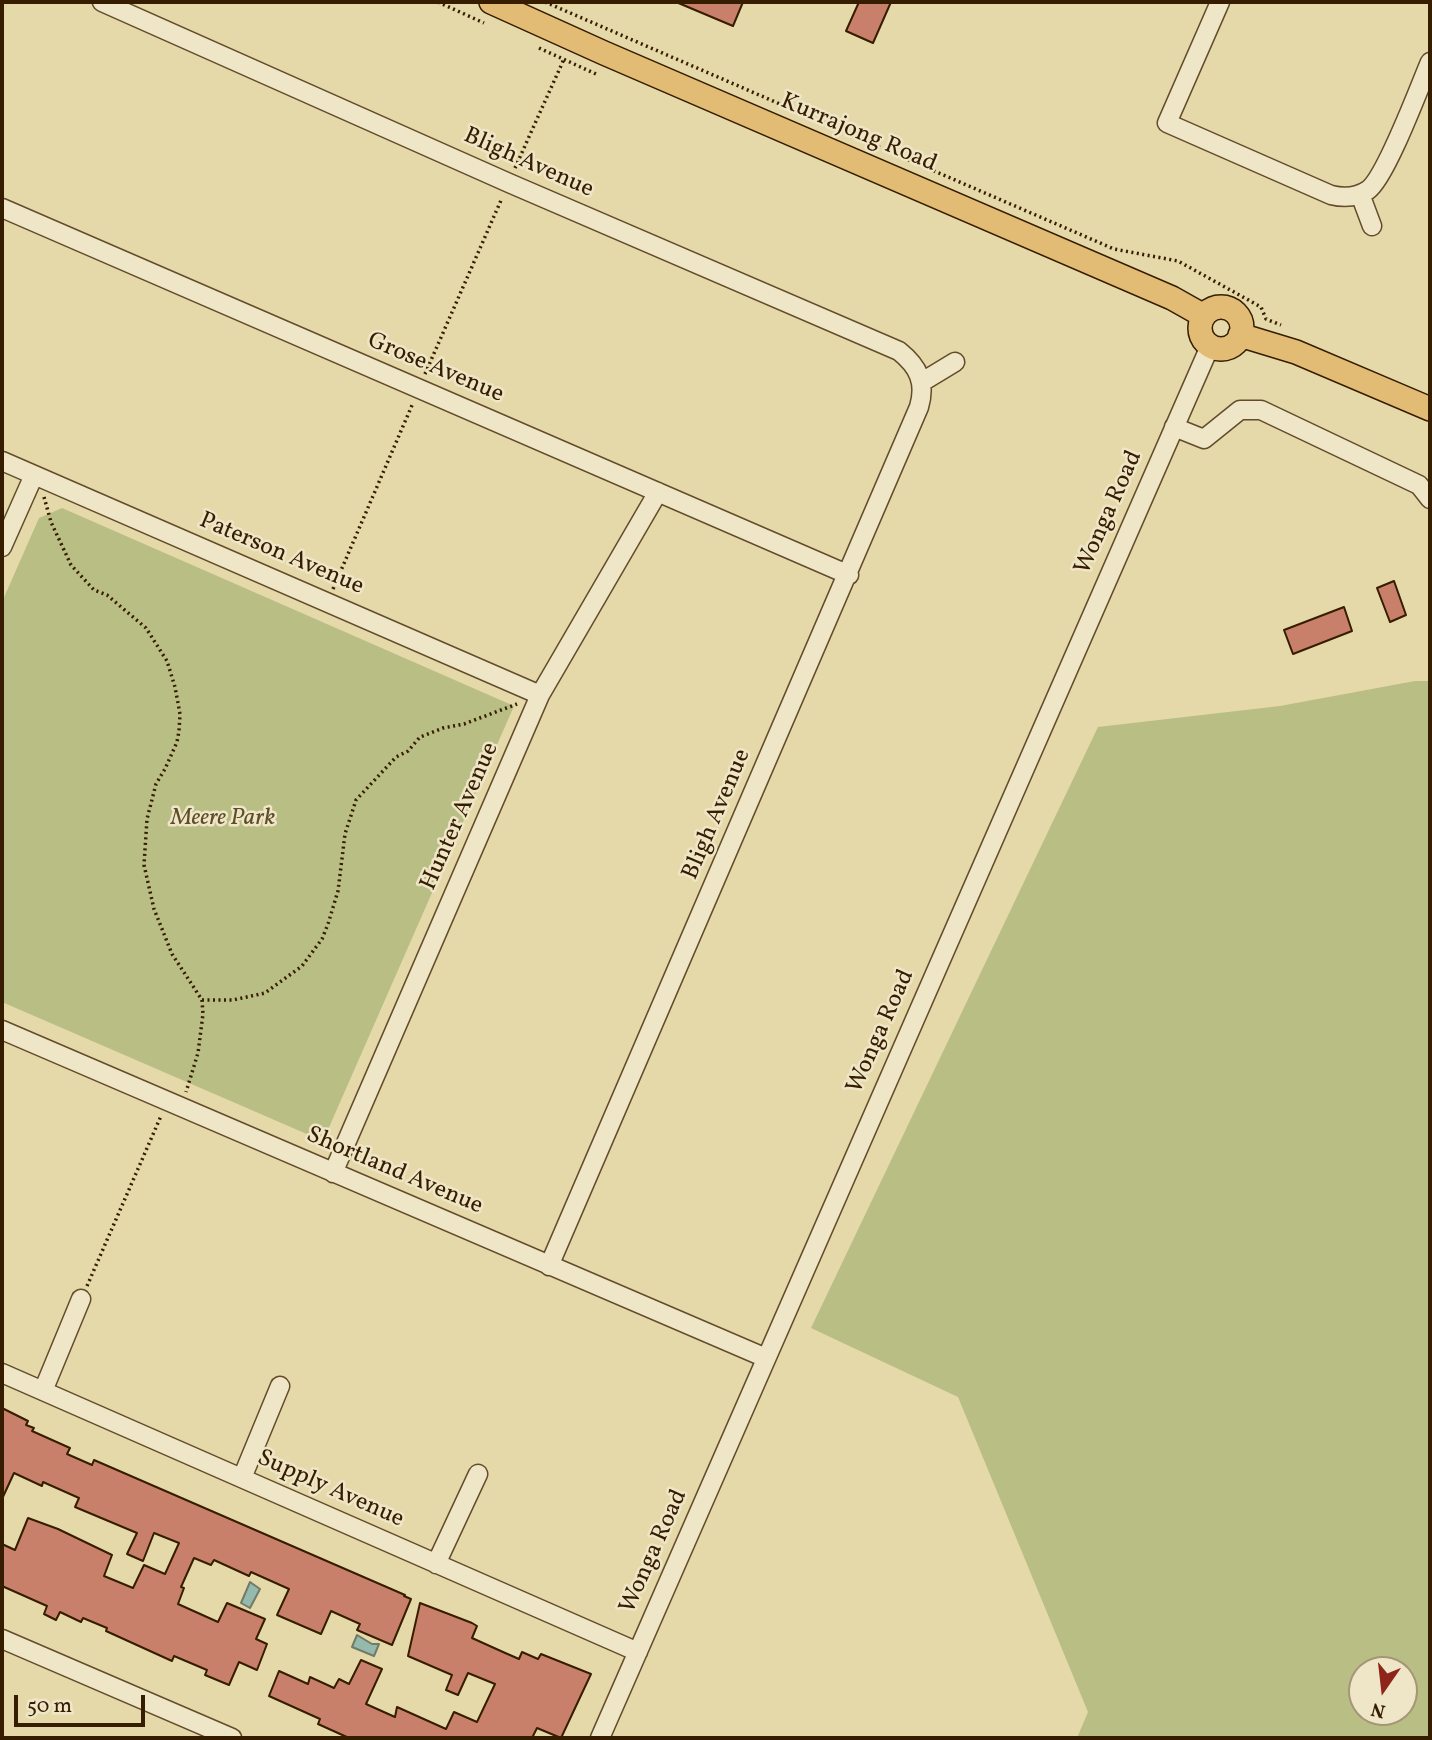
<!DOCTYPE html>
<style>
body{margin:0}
#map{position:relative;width:1432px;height:1740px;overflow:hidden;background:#e5d8a9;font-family:Vollkorn,serif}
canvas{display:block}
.frame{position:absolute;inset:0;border:4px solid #361d00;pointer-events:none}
.north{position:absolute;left:1348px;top:1656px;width:70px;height:70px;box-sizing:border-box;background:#eee6c7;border:2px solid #a49677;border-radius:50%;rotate:194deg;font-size:19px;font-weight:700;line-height:28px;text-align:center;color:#361d00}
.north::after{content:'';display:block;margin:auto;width:24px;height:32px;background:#8f2418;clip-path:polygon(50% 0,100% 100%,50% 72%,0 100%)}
.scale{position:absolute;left:14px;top:1695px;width:131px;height:32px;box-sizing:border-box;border:4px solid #361d00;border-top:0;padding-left:9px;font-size:21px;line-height:24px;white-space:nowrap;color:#361d00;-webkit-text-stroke:5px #eee6c7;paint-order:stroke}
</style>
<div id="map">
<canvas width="1432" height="1740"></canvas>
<div class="frame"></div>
<div class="north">N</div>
<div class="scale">50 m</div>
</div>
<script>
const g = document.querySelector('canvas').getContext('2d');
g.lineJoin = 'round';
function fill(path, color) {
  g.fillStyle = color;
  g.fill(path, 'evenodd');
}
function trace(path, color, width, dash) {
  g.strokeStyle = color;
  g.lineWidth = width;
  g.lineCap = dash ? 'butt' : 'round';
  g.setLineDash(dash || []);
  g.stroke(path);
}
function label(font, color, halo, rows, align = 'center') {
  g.font = font + ' Vollkorn,serif';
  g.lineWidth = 5;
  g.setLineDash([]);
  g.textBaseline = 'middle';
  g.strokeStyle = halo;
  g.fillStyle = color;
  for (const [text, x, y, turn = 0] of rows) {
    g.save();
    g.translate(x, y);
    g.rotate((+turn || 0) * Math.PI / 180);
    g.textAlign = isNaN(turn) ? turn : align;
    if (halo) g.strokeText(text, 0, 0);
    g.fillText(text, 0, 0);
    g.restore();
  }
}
const green = new Path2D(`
 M62,508l452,198 -191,435 -321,-139v-400l37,-84z
 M1415,681h15v1057h-353l11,-26 -130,-315 -147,-69 287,-601 182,-21zM1404,1670v42h-42v-42z`);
const water = new Path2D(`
 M250,1582l10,7 -10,19 -9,-5z
 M357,1635l15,9h7l-5,12 -22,-9z`);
const building = new Path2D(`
 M676,2h67l-10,24z
 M859,2h32l-18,41 -27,-12z
 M1394,581l12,34 -16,7 -13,-34z
 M1344,607l8,24 -59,23 -9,-24z
 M2,1408l26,13 -2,4 8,3 -2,3 38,17 -3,6 25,11 2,-5 311,135 -1,1 7,3 -19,46 -35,-15 3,-6 -29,-13 -10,23 -44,-19 12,-26 -38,-17 -2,4 -35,-16 -3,5 -17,-7 -13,29 3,1 -6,16 40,18 9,-19 38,16 -9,20 11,5 -10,26 -18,-8 -10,23 -24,-10 2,-5 -33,-14 -2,5 -66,-30 1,-3 -24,-10 -2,4 -21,-10 -4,8 -12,-6 3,-8 -45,-20v-42l13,6 13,-32 30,11 54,26 -8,21 29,12 11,-23 21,9 14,-31 -25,-10 -11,28 -16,-7 10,-21 -62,-26 4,-9 -36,-16 -1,4 -28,-13 -12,26z
 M420,1603l52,20 5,3 -5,12 31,14 16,7 3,-7 16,7 3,-5 50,20 -30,64 -24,-10 -5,10h-183l-31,-14 2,-5 -51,-23 10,-25 29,13 2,-7 24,11 5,-9 10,5 12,-24 21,9 -16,35 29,13 2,-10 49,22 8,-17 23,10 18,-38 -27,-11 -10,22 -12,-5 6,-15 -44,-19z`);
const path = new Path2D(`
 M438,2l46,21
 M545,2l569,247 64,12 83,46 5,12 15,6
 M539,48l57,26 1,-3
 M515,168l49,-109
 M425,374l77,-176
 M44,497l7,25 20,43 23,25 13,5 39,33 21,33 8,26 5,27 -1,17 -2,11 -12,27 -9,15 -9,35 -3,46 10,44 18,45 30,46 1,14 -5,39 -12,39
 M333,589l80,-186
 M202,1000h31l32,-7 37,-27 20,-27 6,-15 10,-33 7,-57 11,-34 40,-43 12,-6 12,-14 23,-9 21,-4 53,-20
 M87,1286l74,-170`);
const minor = new Path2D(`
 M102,2l407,181 390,168c20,16 27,32 20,56l-370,859
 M1220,2l-53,121 164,72c12,3 25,3 37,-5 18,-13 51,-102 62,-128
 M1360,194l12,32
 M2,208l847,367
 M922,382l33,-20
 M1174,427l30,12 36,-29h21l158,75 11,14
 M2,461l538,234
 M2,547l32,-72
 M2,1030l764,328
 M333,1173l207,-478 118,-203
 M2,1373l636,279
 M43,1391l38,-92
 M242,1478l38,-92
 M436,1564l42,-90
 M2,1639l230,99
 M600,1738l610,-1392`);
const major = new Path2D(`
 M491,2l113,51 568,245 32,18
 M1200 328a21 21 0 1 1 42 0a21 21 0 1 1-42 0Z
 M1240,335l56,17 134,57`);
const streetNames = [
 ["Kurrajong Road",858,134,23],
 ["Bligh Avenue",528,164,24],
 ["Grose Avenue",435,369,23],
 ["Wonga Road",1110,513,-66],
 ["Paterson Avenue",281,555,23],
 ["Bligh Avenue",718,815,-67],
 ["Hunter Avenue",461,817,-66],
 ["Wonga Road",882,1032,-66],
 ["Shortland Avenue",394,1172,23],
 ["Supply Avenue",330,1490,24],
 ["Wonga Road",655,1552,-66]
];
const parkNames = [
 ["Meere Park",223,820]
];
fill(green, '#b9be85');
fill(water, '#96b9ad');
trace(water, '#707b68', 2);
fill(building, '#c9806b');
trace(building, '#361d00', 2);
trace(minor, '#624c2a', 21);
trace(major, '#361d00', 26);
trace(path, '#361d00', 3.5, [2, 3.5]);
trace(minor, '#eee6c7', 18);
trace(major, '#e2bc74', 23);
label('24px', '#361d00', '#eee6c7', streetNames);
label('italic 24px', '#5d4d28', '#eee6c7', parkNames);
</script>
